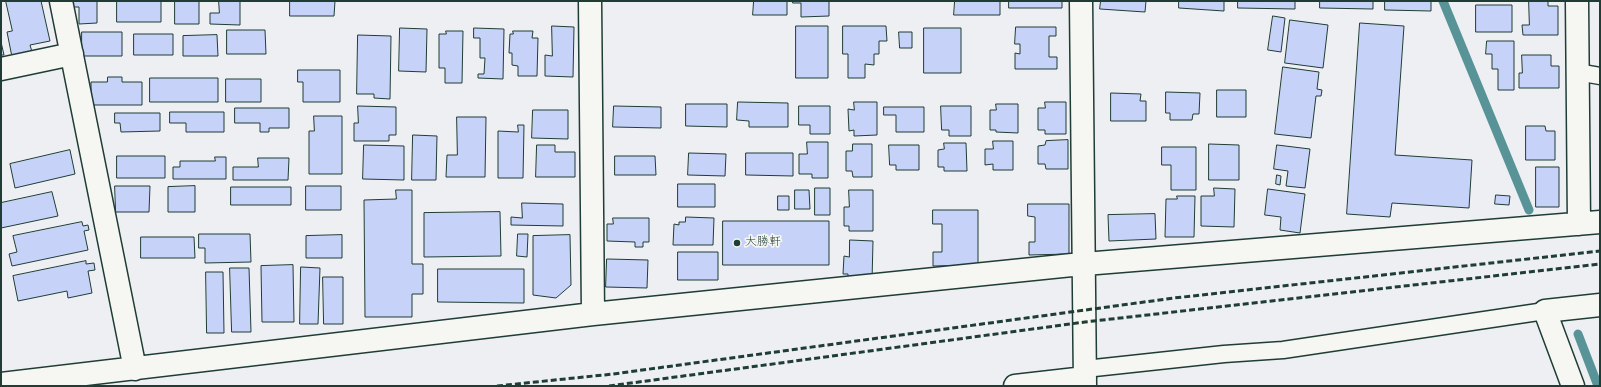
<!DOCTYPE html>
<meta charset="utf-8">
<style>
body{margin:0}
#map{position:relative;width:1601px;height:387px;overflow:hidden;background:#edeff3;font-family:Kalam,sans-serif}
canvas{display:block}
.frame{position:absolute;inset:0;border:2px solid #1f3d34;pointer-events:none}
</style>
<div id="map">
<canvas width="1601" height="387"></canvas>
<div class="frame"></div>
</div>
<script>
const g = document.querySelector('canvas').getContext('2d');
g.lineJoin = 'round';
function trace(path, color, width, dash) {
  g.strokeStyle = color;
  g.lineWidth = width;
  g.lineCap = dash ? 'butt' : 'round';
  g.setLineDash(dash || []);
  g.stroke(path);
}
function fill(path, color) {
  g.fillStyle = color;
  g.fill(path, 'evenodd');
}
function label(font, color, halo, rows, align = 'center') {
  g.font = font + ' Kalam,"Klee One",sans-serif';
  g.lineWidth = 3.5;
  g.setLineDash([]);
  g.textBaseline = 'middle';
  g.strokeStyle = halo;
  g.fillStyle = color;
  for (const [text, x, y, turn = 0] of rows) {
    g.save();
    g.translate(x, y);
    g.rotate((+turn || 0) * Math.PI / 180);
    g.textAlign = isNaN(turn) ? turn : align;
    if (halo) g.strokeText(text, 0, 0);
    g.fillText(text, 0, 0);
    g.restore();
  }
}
const stream = new Path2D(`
 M1443,1l86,209
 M1578,334l20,52`);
const building = new Path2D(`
 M6,1h35l9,40 -20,4 2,7 -20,5 -5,-25 5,-1z
 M73,1h24v22l-18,1v-17h-6z
 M117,1h44v21h-44z
 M175,1h24v23h-24z
 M219,1h21v24l-30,-1v-11h9z
 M290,1h45l-1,15h-44z
 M754,1h33v14h-34z
 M793,1h36v15l-28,1v-14h-8z
 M955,1h45v14h-46z
 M1009,1h53v7h-53z
 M1101,1h45l-1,11 -45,-3z
 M1179,1h45v10l-45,-3z
 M1238,1h57v8l-57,-1z
 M1320,1h53v8l-53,-1z
 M1385,1h46v10l-46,-1z
 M1529,1h19v5h10v29h-35l-1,-10h7z
 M1476,5h36v27h-36z
 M1273,16l12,2 -4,34 -13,-2z
 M1290,20l38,5 -5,43 -38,-5z
 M1360,23l44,3 -9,129 77,5 -3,48 -77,-5 -2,14 -43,-3z
 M552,26l22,1 -1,50 -28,-1v-21l7,1z
 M796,26h32v52h-32z
 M843,26h43l1,15h-8v13h-5v11l-9,-1v14h-17v-24h-5z
 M1016,27h40v9h-7v21h8v12h-42v-16l5,1v-10h-5z
 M400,28l27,1 -1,43 -27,-1z
 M474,28l30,1 -1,50 -25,-1v-4h6l1,-16h-5v-20h-6z
 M924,28h37v45h-37z
 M227,30h38l1,24h-39z
 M446,31h17l-1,52h-17v-15h-6v-34h7z
 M513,31h20l-1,7h6l-1,38h-19v-10l-6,-1v-12h-3l1,-19h3z
 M82,32h40v24h-40z
 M899,32h13v16h-12z
 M134,34h39v21h-39z
 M217,35l1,21h-35v-20z
 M358,35l33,1 -1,63 -16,-1v-4h-17z
 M1487,41h27v49h-16v-21h-6v-15h-6z
 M1,42l3,13h-3z
 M1522,55h29v11h8v22h-40v-15h3z
 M1283,67l36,5 -2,17 5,1 -1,6h-5l-5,42 -36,-4z
 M298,70h42v32h-37v-20h-5z
 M108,77h14v5h20v23h-51v-23h16z
 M150,78h68v24h-68z
 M226,79h35v23h-35z
 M1217,90h29v27h-29z
 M1166,92l34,1 -1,21h-6l-1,6h-22v-7h-4z
 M1111,93l30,1 -1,7h6v20h-35z
 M738,102l50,1v24h-39v-6l-12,-1z
 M854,102h23v33l-23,1v-6l-5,1 -1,-22 6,1z
 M1045,102h21v32h-21v-4h-7v-22h7z
 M686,104h41v23l-41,-1z
 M996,104h22v29l-22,-1v-2h-6v-20h6z
 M358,106l38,1v28h-7v6h-35v-18h4z
 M614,106l47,1v21l-48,-1z
 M799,106h31v28h-20v-9h-11z
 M941,106h30v30h-22v-6h-7z
 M884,107h40v25h-28v-17h-12z
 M235,108h54v20h-20v4h-9v-9h-25z
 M533,110h35v29l-36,-1z
 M170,112h54v20h-38v-9h-16z
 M115,113h45v18l-39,1 -1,-9h-5z
 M314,116h28v58h-33v-43h5z
 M457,117h29l-1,60h-39l1,-22h10z
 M518,125h6l-1,53h-25v-47l20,1z
 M1526,126h19l1,5h9v29h-29z
 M413,135l24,1 -1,44h-24z
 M1068,140v29h-22l-1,-5h-7v-18l7,-1 1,-4z
 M993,141h20v29h-20v-6l-8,1v-16h8z
 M807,142h21v36h-16v-4h-13v-20h8z
 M944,143h22l1,28h-23v-4h-6v-17l6,-1z
 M853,144h19v33h-19l-1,-6h-6v-20h6z
 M1209,144l30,1v35h-30z
 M364,145l40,1v34l-41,-1z
 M537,145h18v7h20v25h-39z
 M889,145h30v25h-23v-5h-6z
 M1277,145l33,4 -5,39 -19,-2 2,-15 -14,-2z
 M1162,147h34v43h-25v-25h-9z
 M70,150l5,24 -60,14 -5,-24z
 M689,153l37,1 -1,22 -37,-1z
 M746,153h47v23l-47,-1z
 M117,156h48v22h-48z
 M615,156h40l1,19h-41z
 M215,157h11v22h-53v-12h7v-6h35z
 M258,158h31l-1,22h-55v-13h25z
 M1536,167h23v40h-23z
 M1277,175l4,1 -1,9 -4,-1z
 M678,184h37v23h-37z
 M115,186h35l-1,26h-33z
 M195,186v26h-27v-25z
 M306,186h35v24h-35z
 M231,187h60v18h-60z
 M815,188h15v27h-15z
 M1214,188l21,1 -1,38 -33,-1v-30h13z
 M1268,189l37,5 -5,39 -20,-3 1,-13 -16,-2z
 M396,190h16v74h11v30h-11v23h-47l-1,-117 32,-1z
 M795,190h14l1,19h-15z
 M849,190h24v41h-24v-5h-5v-19h5z
 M52,192l6,24 -57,12v-25z
 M1496,195l14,1 -1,9 -14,-1z
 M778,196h11v14h-11z
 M1177,196h18l-1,41h-29l1,-38h11z
 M522,203l41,1v22l-52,-1v-8l11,1z
 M1028,204h41v50l-40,1v-13h6v-25l-7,-1z
 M933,210h45v55l-45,1v-14h9v-28h-9z
 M500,212l1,44 -77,1v-44z
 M1155,214l1,25 -47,2 -1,-26z
 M686,217l28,1 -1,27h-40l1,-21 5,1v-3h6z
 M613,218h36v24h-6v5h-8v-5l-28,-1v-17h6z
 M723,221h106v44h-106z
 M82,222l1,4 5,-1 1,5 -5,1 4,19 -76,16 -3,-12 8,-2 -4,-16z
 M199,234h51l1,28 -46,1v-15h-6z
 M518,234h10l-1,23 -10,-1z
 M342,235v23h-36v-22z
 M570,235l1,50 -15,13 -23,-3v-59z
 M141,237h53l1,21h-54z
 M850,240l23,1 -1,40 -24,-1v-6h-5l1,-18 5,1z
 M678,252h40v28h-40z
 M607,259l41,1 -1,28 -41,-1z
 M86,261v3l8,-1 1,7 -7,1 4,22 -24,5 -1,-7 -49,10 -5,-25z
 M293,265l1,57h-32l-1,-56z
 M301,267l19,1 -2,56h-18z
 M230,268h19l2,64h-19z
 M438,269h86v34l-86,-1z
 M206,272h17l1,61h-17z
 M323,277h20v47h-19z`);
const service = new Path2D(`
 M1577,72l23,4
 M1085,369l139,-15 59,-4 262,-39`);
const minor = new Path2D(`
 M61,1l74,368
 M590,1l3,313
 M1081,1l4,385
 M1577,1l2,223
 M1,69l71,-15
 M1,384l592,-70 479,-49 528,-43
 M1015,386l70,-8
 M1573,386l-28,-75 55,-6`);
const rail = new Path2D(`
 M497,386l116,-12 561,-76 426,-47
 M609,386l476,-64 515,-58`);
const markers = [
 [737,243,4,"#1f3d34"]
];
const poiNames = [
 ["大勝軒",745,243]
];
trace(stream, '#589497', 9);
fill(building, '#c7d2f9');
trace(building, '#1f3d34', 1);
trace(service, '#1f3d34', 19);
trace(minor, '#1f3d34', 25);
trace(service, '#f6f6f2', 16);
trace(minor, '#f6f6f2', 22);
trace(rail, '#1f3d34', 3, [6, 3]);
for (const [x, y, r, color] of markers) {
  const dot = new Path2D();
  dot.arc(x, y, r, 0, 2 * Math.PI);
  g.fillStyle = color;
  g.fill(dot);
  trace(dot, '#f6f6f2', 1.5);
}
label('12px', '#1f3d34', '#f6f6f2', poiNames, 'left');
</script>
